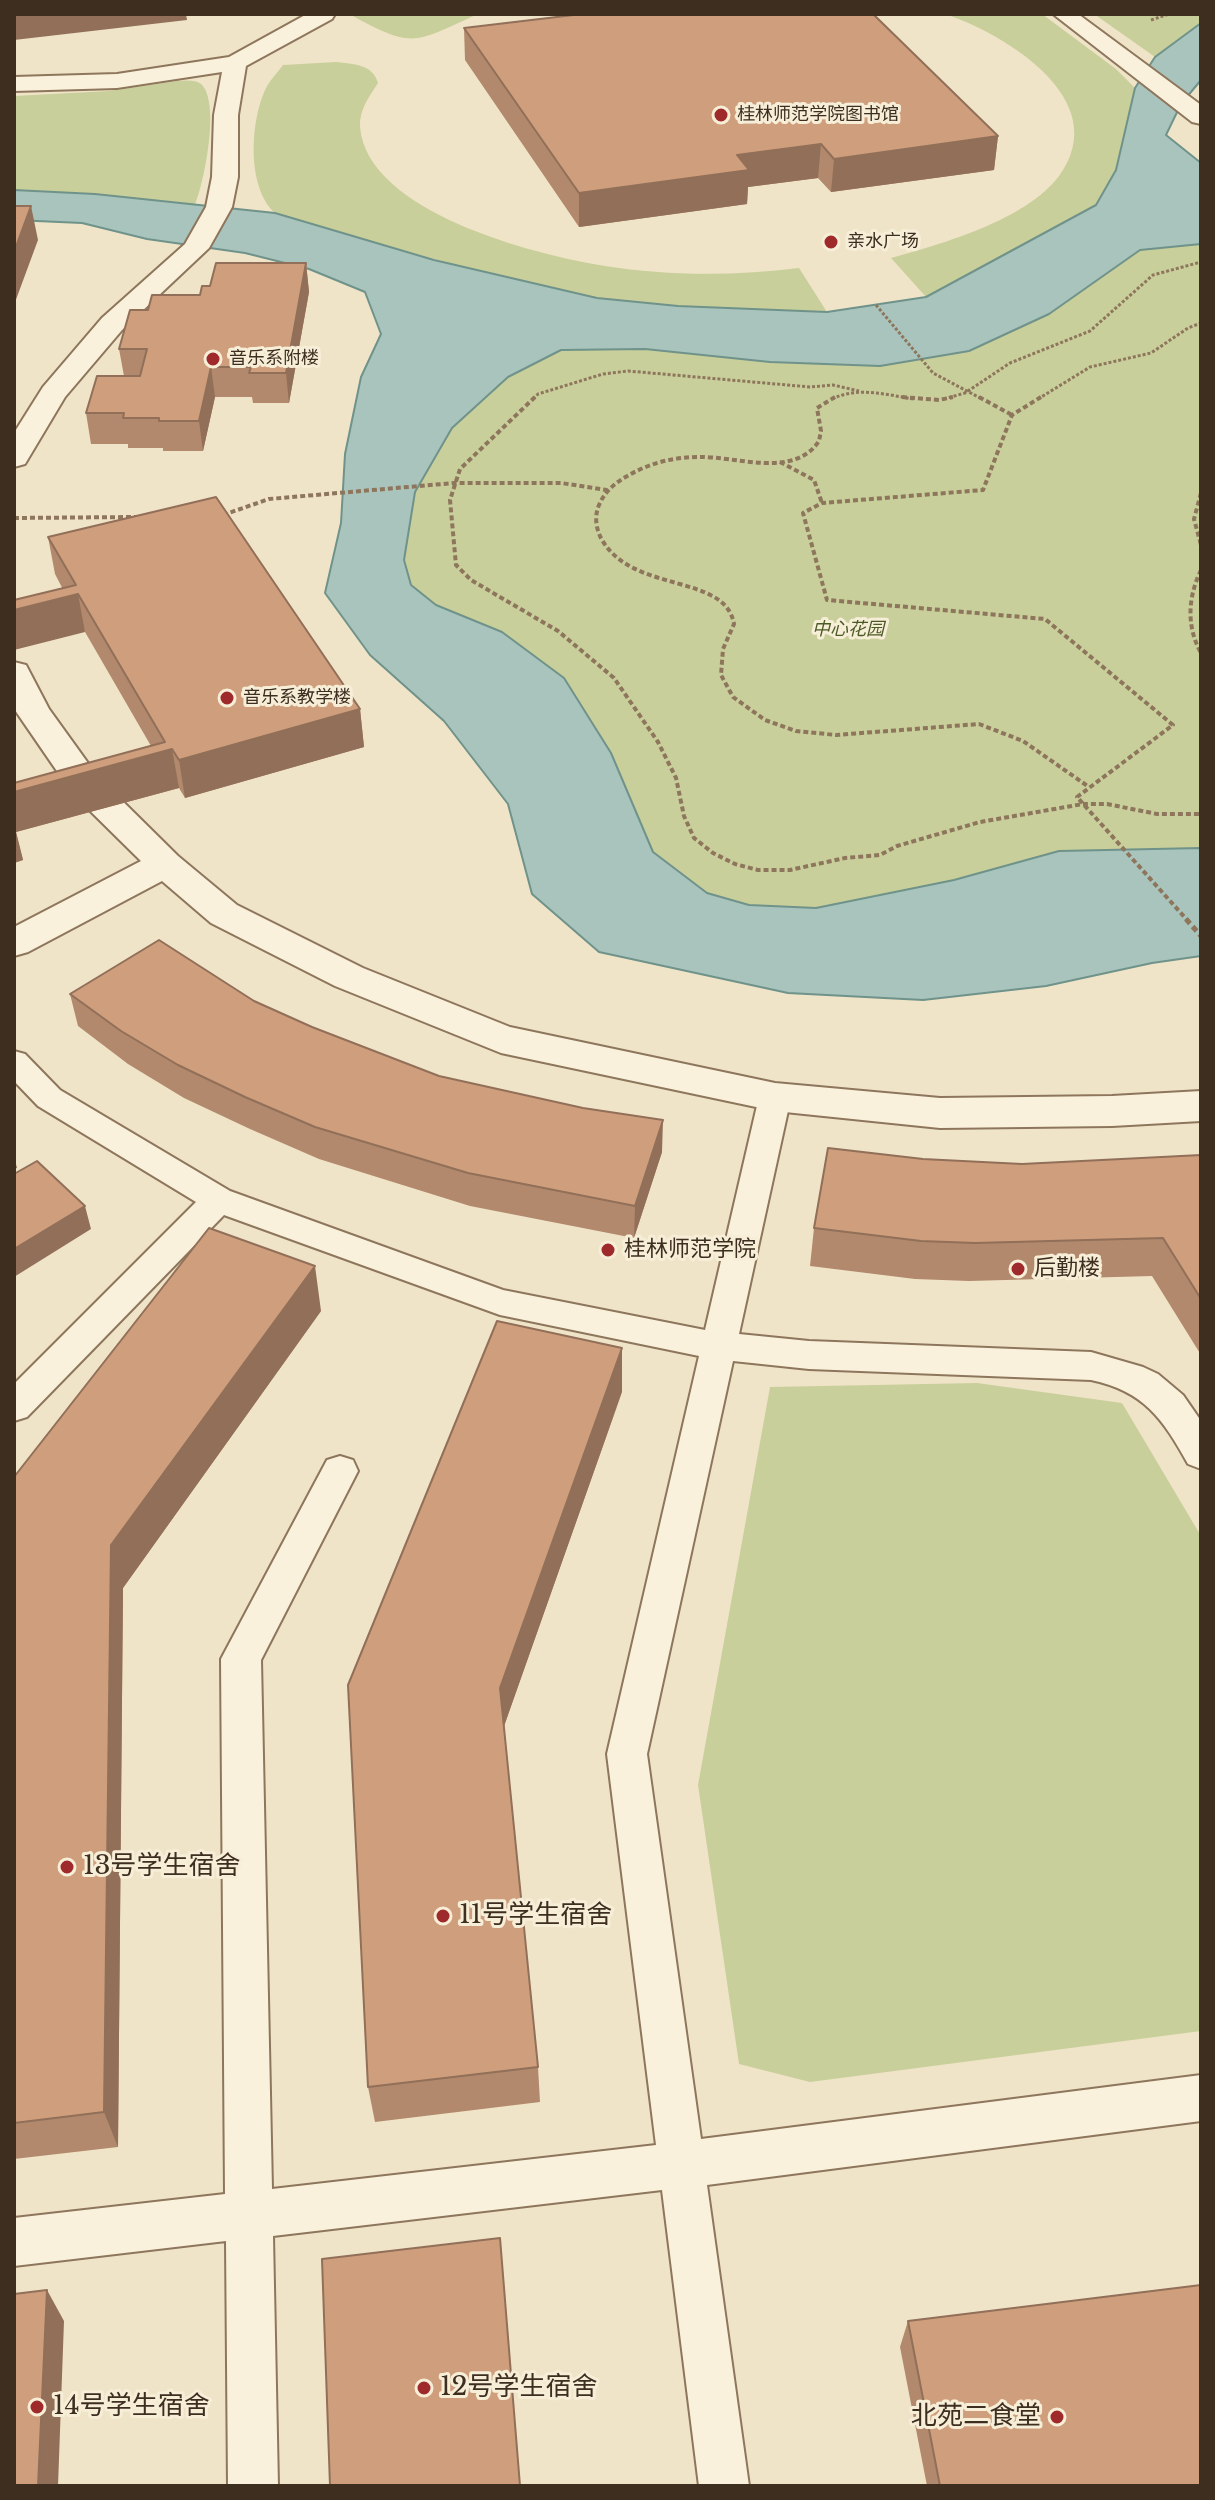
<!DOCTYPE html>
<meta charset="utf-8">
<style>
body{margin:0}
#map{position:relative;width:1215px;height:2500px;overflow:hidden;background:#f0e4c8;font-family:"Libre Baskerville",serif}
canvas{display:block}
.frame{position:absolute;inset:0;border:16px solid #3d2e20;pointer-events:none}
</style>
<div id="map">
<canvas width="1215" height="2500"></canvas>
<div class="frame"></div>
</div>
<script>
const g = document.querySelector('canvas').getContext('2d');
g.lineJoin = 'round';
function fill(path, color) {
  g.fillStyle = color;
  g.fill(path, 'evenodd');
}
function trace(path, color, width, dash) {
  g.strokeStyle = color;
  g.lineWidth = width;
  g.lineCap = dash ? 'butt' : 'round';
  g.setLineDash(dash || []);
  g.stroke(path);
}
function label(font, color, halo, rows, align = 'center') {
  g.font = font + ' "Libre Baskerville","Noto Sans SC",serif';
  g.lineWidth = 6;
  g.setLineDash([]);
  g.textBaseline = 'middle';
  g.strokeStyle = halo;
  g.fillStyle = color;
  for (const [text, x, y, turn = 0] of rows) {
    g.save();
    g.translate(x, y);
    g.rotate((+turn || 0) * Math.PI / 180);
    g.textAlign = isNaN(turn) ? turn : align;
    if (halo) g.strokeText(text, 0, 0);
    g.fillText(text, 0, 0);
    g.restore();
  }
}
const green = new Path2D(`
 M349,14h129c-65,29 -63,36 -129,0z
 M945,14h97l74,55 19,19 -20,85 -19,32 -170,92 -35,-39c51,-14 135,-38 168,-82 56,-76 -54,-142 -114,-162z
 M1094,14h107v9l-46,34z
 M336,62c17,2 37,2 42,21 -9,14 -19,27 -18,44 7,85 175,128 245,139 63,10 130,10 194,2l28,44c-77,-3 -157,0 -233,-15 -108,-20 -213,-54 -319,-84 -29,-26 -25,-94 -8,-127 4,-7 11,-14 16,-21z
 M177,81c7,0 18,-2 24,3 20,18 3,99 -6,121l-181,-15v-94l95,-5z
 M1201,244v604l-143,3 -104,29 -138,28 -67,-3 -42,-12 -54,-41 -42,-99 -109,-121 -66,-27 -25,-20 -7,-25 11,-68 37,-64 56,-51 53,-27 84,-1 125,13 110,4 169,-52 91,-64z
 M977,1383l145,20 79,133v495l-391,51 -71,-18 -41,-279 72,-398z`);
const water = new Path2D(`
 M1201,23v57l-20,24 -15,31 35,28v81l-61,6 -91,64 -80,37 -89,15 -110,-4 -125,-13 -84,1 -53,27 -56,51 -37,64 -11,68 7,25 25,20 66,27 62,46 47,75 42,99 54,41 42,12 67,3 138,-28 105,-29 142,-3v108l-49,7 -106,23 -123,14 -135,-7 -189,-41 -67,-58 -24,-90 -64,-83 -74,-66 -45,-62 16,-70 4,-69 16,-77 20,-43 -16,-42 -56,-23 -64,-16 -98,-14 -65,-16 -68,-3v-30l81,4 180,19 159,47 163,38 81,8 149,6 99,-15 170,-92 20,-35 19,-82 20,-31z`);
const pathFar2 = new Path2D(`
 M1151,20l18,-6
 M876,305l57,68 49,26
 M533,399l5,-5 65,-20 25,-3 182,16 23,-2 26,6
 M832,399c27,-13 54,-4 82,0
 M944,399l21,-6 45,-30 80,-32 63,-56 48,-13
 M1038,399l52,-32 61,-14 37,-25 13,-5`);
const pathFar1 = new Path2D(`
 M535,397l-75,72 -10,31 6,65 15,15 87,51 56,47 44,64 18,36 8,38 10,22 19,15 22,11 23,6h32l55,-12 35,-3 17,-9 83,-24 103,-18h24l50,10h44
 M835,397l-18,11 4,23 -2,10c-25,38 -83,15 -120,16 -25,0 -49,6 -70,18 -13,7 -24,16 -30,30 -5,12 -3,24 3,35 32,54 123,33 132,84l-11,25 -2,26 12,22 32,23 31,11 40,4 143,-11 44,17 66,46
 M902,397l37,3 14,-3
 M979,397l33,18
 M1041,397l-29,18 -29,75 -161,13 -19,10 24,87 218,19 128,106 -96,72 111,124
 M780,462l34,18 8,23
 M1201,493l-7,26 7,26
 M223,515l46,-16 185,-16h107l46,7
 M14,518l123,-1
 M1201,570c-13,27 -15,56 0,83`);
const path = new Path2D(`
 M1186,919l15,17`);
const service = new Path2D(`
 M14,1051l11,3 35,36 170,101 273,99 202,40 54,-233 5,-8 11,-3 11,3 5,8 -52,237 70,7 282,11 52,15 15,7 25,21 18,26v48l-13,-5c-25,-45 -44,-73 -97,-84l-282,-11 -76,-8 -86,393 54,385 500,-64v46l-494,64 42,301h-50l-37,-296 -389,46 5,250h-50l-2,-245 -212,25v-48l211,-24 -4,-535 106,-199 13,-4 13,4 5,11 -97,189 11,529 384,-44 -49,-391 92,-398 -199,-41 -276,-100 -197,202 -13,4v-37l182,-182 -158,-96 -24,-25z`);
const minor = new Path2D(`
 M307,14h28l-3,5 -86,47 -8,49v62l-6,30 -23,41 -87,82 -57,67 -40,67 -11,3v-34l29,-46 59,-69 83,-74 21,-37 6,-30 2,-62 8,-43 -105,16 -103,3v-14l103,-3 112,-17z
 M1053,14h25l123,91v19l-9,-2z
 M14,662l12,3 23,44 49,68 80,79 59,49 126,63 147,59 265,56 165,15 172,-2 89,-5v30l-89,5 -172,2 -165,-17 -274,-58 -166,-67 -124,-63 -49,-42 -134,71 -14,4v-29l127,-66 -69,-68 -57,-83z`);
const wall = new Path2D(`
 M464,28l534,108 -4,34 -163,22 -13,-14 -70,9 -1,17 -168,23 -114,-167z
 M306,263l3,29 -20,111h-36l-1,-6h-37l-12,54h-40v-3h-35v-4h-37l-5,-31 38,-37 -5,-27 81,-54 10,-9z
 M48,537l312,172 4,38 -179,51 -6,-10 -163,44 7,28 -9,3v-80l137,-37 -66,-114 -30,-58z
 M70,994l184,7 58,26 127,49 223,76 -28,86 -164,-32 -151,-47 -69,-30 -66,-31 -56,-34 -50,-38z
 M1201,1155v200l-49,-79 -183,5 -54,-2 -105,-13 4,-38 109,-69 99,5z
 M321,1311l-198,277 -5,559 -104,12v-682z
 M622,1392l-118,334 34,341 2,35 -165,20 -7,-35z
 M908,2321l293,165h-274l-27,-139z`);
const shadedWall = new Path2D(`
 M14,14h172l1,6 -173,20z
 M998,136l-4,34 -163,22 3,-33z
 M821,144l-3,34 -70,9 -1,17 -168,23v-34l158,-38z
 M31,206l7,34 -24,65v-53z
 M306,263l3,29 -20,111 -3,-30z
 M211,367l4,30 -12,54 -4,-30z
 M78,594l7,38 -71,18v-40z
 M360,709l4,38 -179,51 -6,-38z
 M172,749l7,39 -163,44 7,28 -9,3v-71z
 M663,1120l-1,32 -28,86 1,-32z
 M14,1156l3,12 -3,1z
 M85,1206l6,23 -77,48v-28z
 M315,1266l6,45 -198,277 -5,559 -14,-35 7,-567z
 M622,1348v44l-119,337 -3,-41z
 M47,2290l17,31 -6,165h-20z`);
const building = new Path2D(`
 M582,14h291l125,122 -164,23 -13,-15 -84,11 12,15 -170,23 -115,-165z
 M14,206h17l-17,46z
 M216,263h90l-20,110h-37l2,-6h-40l-12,54h-40v-3h-36l1,-5h-38l11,-37h43l7,-27h-28l11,-39h18l4,-15h48l2,-9h8z
 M216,497l144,212 -181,51 -7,-11 -158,43v-9l151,-41 -87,-148 -64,16v-10l62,-15 -28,-48z
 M159,940l95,61 58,26 127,49 144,32 80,12 -28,86 -167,-33 -153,-46 -70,-30 -67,-32 -57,-34 -51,-37z
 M828,1148l95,11 99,5 179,-9v144l-38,-61 -188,5 -54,-2 -107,-13z
 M37,1161l48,45 -71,43v-75z
 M209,1228l106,38 -204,279 -7,567 -90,11v-646z
 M497,1321l125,27 -122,340 38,379 -170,20 -20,-402z
 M500,2238l20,248h-190l-8,-227z
 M1201,2285v201h-261l-32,-165z
 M47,2290l-9,196h-24v-192z`);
const markers = [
 [721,115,8,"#9e2a2b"],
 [831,242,8,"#9e2a2b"],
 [213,359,8,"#9e2a2b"],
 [227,698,8,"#9e2a2b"],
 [608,1250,8,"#9e2a2b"],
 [1018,1269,8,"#9e2a2b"],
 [67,1867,8,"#9e2a2b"],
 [443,1916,8,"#9e2a2b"],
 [424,2388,8,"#9e2a2b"],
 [37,2407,8,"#9e2a2b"],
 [1057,2417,8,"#9e2a2b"]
];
const farPoinames = [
 ["桂林师范学院图书馆",737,115],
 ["亲水广场",847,242],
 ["音乐系附楼",229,359],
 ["音乐系教学楼",243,698]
];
const farParknames = [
 ["中心花园",848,630]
];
const poiNames = [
 ["桂林师范学院",624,1250],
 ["后勤楼",1034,1269]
];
const nearPoinames = [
 ["13号学生宿舍",83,1867],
 ["11号学生宿舍",459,1916],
 ["12号学生宿舍",440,2388],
 ["14号学生宿舍",53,2407],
 ["北苑二食堂",1041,2417,"right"]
];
fill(green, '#c9cf9b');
fill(water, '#a9c4bc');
trace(water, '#6f938a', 2);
trace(service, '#8d765c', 4);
trace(minor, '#8d765c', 4);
trace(pathFar2, '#8d765c', 3, [3, 2]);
trace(pathFar1, '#8d765c', 4, [5, 3]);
trace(path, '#8d765c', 5, [6, 4]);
fill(service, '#faf1dc');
fill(minor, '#faf1dc');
fill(wall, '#b2896c');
fill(shadedWall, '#916f58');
fill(building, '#cf9f7d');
trace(building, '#916f58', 2);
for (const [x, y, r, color] of markers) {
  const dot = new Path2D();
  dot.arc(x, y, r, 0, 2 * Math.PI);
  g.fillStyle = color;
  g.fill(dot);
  trace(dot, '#f7eed8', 3);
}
label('18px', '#3d2e20', '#f7eed8', farPoinames, 'left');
label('italic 18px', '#4d5a26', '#f7eed8', farParknames);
label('22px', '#3d2e20', '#f7eed8', poiNames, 'left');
label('26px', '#3d2e20', '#f7eed8', nearPoinames, 'left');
</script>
